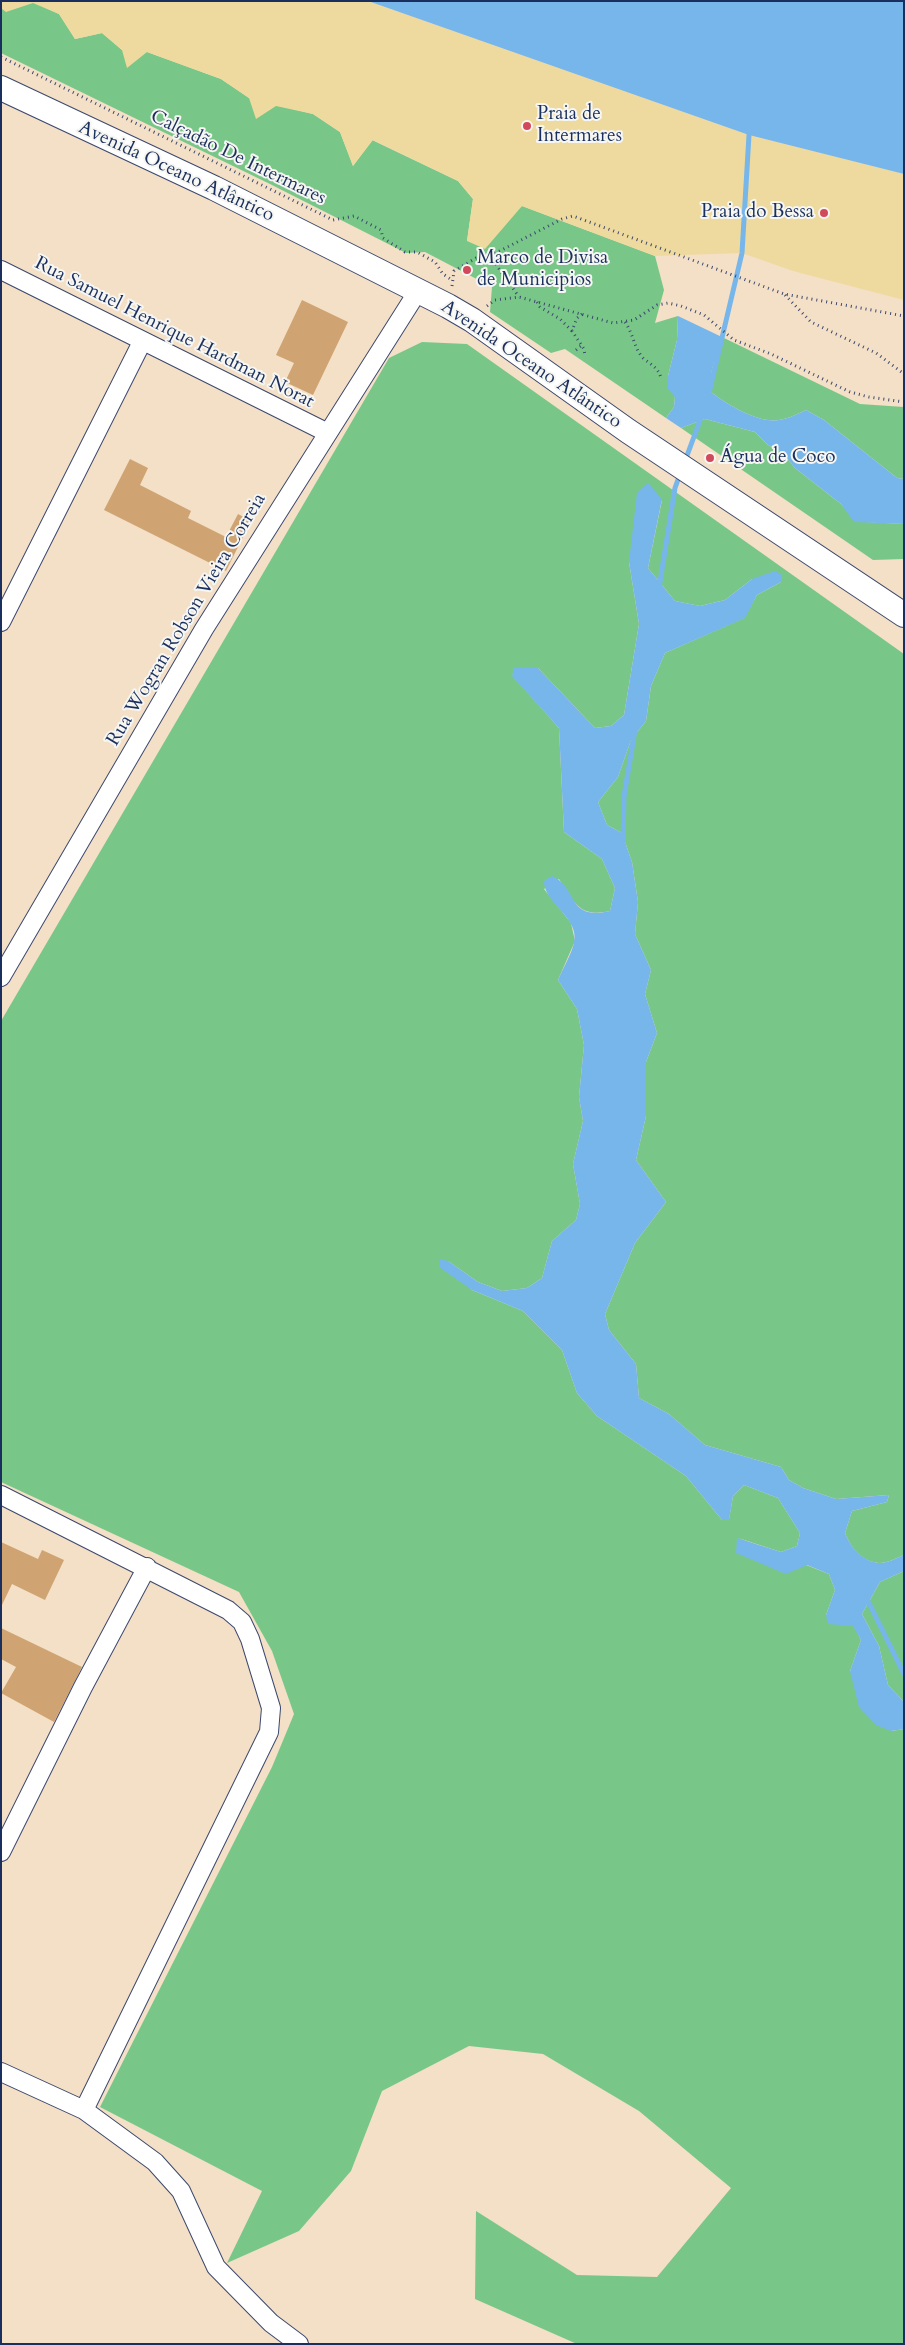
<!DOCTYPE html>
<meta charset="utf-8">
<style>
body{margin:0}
#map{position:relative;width:905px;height:2345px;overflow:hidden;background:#f4dfc7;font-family:Cardo,serif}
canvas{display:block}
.frame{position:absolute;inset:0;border:2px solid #1b2f5e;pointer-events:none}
</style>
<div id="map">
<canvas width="905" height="2345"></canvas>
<div class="frame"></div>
</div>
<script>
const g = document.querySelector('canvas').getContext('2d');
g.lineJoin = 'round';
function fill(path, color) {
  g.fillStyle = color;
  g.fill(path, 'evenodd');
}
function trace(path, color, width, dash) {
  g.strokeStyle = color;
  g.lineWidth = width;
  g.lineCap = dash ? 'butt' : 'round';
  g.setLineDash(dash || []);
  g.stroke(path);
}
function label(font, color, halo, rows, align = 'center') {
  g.font = font + ' Cardo,serif';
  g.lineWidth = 4;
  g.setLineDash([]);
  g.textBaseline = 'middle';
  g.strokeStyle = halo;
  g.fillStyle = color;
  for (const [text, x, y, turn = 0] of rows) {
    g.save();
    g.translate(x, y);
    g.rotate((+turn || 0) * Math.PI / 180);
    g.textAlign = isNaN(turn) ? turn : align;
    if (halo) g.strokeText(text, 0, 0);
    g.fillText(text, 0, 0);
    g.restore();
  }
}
const green = new Path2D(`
 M33,2l26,12 16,25 27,-6 20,17 25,2 74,27 28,19 64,16 27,18 13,34 19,-26 86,41 15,18 -6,42 55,-35 133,50 9,34 -9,33 23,-7 -1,24 -9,36 7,21 -1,10 -8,11 -101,-69 -14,4 -61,-41 2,-25 -67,-35 -19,1 -136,-69 -269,-131v-45l5,3z
 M724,338l136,66 44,3v72l-7,-1 -73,-58 -18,-10c-12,6 -25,12 -38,10 -18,-2 -43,-17 -57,-28 -3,-18 5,-38 13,-54z
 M422,342l45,2 437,310v901c-7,3 -17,8 -24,8 -18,-1 -29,-15 -35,-30l7,-22 35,-9 2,-7 -53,4 -33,-11 -14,-8 -8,-13 -76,-22 -36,-31 -30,-16 -3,-34 -27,-34 -4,-16 30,-71 31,-41 -30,-42 10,-44v-54l11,-29 -12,-39 6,-24 -16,-36 3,-32 -6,-40 -10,-29 -15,-8 -9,-23 20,-25 13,-37 15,-19 5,-35 14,-33 79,-35 13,-23 24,-13 -29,-3 -27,21 -25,6 -25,-5 -27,-33 14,-68 -33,62 10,62 -15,91 -13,11 -16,2 -57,-60 -26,7 47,53 5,104 38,27 13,29 -5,23c-31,7 -35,-8 -51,-32l-15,10 27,34 4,18 -17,39 19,29 7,36 -5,52 4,24 -10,43 7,40 -4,16 -24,21 -10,37 -15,10 -25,3 -24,-9 -30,-21 24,29 51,21 39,39 15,43 20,23 89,60 36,44 7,-1 4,-23 11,-11 34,13 22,35 -3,13 -16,6 -43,-14 91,36 6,16 -9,25 28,11 7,14 -11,31 41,60 13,-2v615h-327l-102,-45 1,-88 101,64 80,2 74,-89 -92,-77 -96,-57 -74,-8 -87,45 -31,80 -52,60 -72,32 35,-72 -162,-84 172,-340 22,-53 -22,-63 -33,-59 -238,-110v-461l388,-663z
 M705,419l50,13 13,13 14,7 13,16 46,36 10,11 16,7 37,2v35l-31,1 -192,-132z
 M904,1571v131l-16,-17 -9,-39 -17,-32 18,-32z`);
const sand = new Path2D(`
 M1,1h367l381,134 155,39v126l-111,-29 -51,-18 -87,3 -133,-50 -37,43 -18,-8 6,-42 -15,-18 -85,-41 -20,26 -13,-34 -27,-18 -37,-8 -20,13 -7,-21 -28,-19 -74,-27 -20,16 -5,-18 -20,-17 -27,6 -16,-25 -26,-11 -27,9 -5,-4z`);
const water = new Path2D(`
 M368,1h536v173l-155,-39z
 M678,316l46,22c-8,16 -16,36 -13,54 14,11 39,26 57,28 13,2 26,-4 38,-10l18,10 73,58 7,1v45l-50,-2 -13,-18 -46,-36 -13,-16 -14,-7 -13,-13 -50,-13 -24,9 -15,-10 8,-11 1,-10 -7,-8v-13l9,-36z
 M648,483l14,16 -14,69 27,33 25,5 25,-6 27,-21 23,-8 7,4 -1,7 -24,13 -12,23 -80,35 -14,33 -5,35 -15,19 -13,37 -20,25 9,23 15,8 10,29 6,40 -3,32 16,36 -6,24 12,39 -11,29v54l-10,44 30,42 -31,41 -30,71 4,16 27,34 3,34 30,16 36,31 76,22 8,13 14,8 33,11 53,-4 -2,7 -35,9 -7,22c6,15 18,29 35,30 7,0 17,-5 24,-8v16l-24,11 -18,32 17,32 9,39 16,17v27l-13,2 -15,-6 -17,-18 -9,-36 11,-31 -8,-14 -25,-2 -2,-9 9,-25 -6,-16 -22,-9 -21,9 -50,-21 1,-15 44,14 16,-6 3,-13 -22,-35 -34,-13 -11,11 -4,24h-7l-36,-44 -89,-60 -20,-23 -15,-43 -39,-39 -51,-21 -33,-23 1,-8 8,2 30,21 24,9 25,-3 15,-10 10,-37 24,-21 4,-16 -7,-40 10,-43 -4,-24 5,-52 -7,-36 -19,-29c5,-12 13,-25 16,-37 6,-26 -30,-39 -30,-62l8,-5c27,12 14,45 58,35l5,-23 -13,-29 -38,-27 -5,-104 -47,-52 2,-8h24l57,60 16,-2 13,-11 15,-91 -10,-62 8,-69z`);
const stream = new Path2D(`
 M709,393l33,-140 7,-118
 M685,461l17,-46
 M659,588l16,-100 5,-14
 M623,845l1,-49 11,-66
 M866,1597l38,77`);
const building = new Path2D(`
 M302,300l46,22 -35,73 -28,-13 9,-19 -18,-8z
 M130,459l18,9 -8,17 51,26 -3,7 38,19 12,-23 13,7 -25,50 -122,-61z
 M1,1542l37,17 4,-9 22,10 -19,40 -33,-16 -11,23z
 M1,1628l81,39 -28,55 -53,-29 15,-26 -15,-8z`);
const path = new Path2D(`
 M1,57l332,163 21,-4 27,14 2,8 22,14h12l18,10 8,12 9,6
 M490,256l29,41
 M452,286l2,-15 22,-13 14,-2 72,-37 11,-3 211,78 120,22
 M785,295l26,27 65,31 28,21
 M537,302l3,5 20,12 12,12
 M487,306l8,-6 24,-3 94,26 21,-3 23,-15 11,-2 13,3 23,9 30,25 37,14 79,38 19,5 35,5
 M582,314l-5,4 -5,13 12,18 1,7
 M625,322c8,11 9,26 18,36 8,7 15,9 18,20
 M576,350l5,-4`);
const street = new Path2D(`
 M1,270l327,163
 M1,622l141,-280
 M1,977l203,-348 214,-338
 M1,1495l227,115 14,12 8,17 21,69 -2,24 -185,378
 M1,1852l82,-165 64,-120
 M1,2072l83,38 71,52 26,29 35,76 55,56 28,21`);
const secondary = new Path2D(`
 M1,88l213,100 234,118 24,14 156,111 276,184`);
const markers = [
 [527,126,5,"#d1495b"],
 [824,213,5,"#d1495b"],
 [467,270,5,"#d1495b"],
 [710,458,5,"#d1495b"]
];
const poiNames = [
 ["Praia de",537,115],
 ["Intermares",537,137],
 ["Praia do Bessa",814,213,"right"],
 ["Marco de Divisa",477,259],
 ["de Municipios",477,281],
 ["Água de Coco",720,458]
];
const streetNames = [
 ["Calçadão De Intermares",238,158,26],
 ["Avenida Oceano Atlântico",176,172,25],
 ["Rua Samuel Henrique Hardman Norat",174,333,27],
 ["Avenida Oceano Atlântico",531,365,34],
 ["Rua Wogran Robson Vieira Correia",187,620,-59]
];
fill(green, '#78c788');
fill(sand, '#eeda9e');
fill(water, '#77b6ea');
trace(stream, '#77b6ea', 5);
fill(building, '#cfa472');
trace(street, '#3c496e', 20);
trace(secondary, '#3c496e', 26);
trace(path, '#3c496e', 3, [1, 4]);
trace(street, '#fff', 18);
trace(secondary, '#fff', 24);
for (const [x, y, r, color] of markers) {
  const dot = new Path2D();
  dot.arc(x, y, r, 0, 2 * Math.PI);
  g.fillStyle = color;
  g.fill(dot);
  trace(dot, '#f6f6f2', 2);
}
label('19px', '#1b2f5e', '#f6f6f2', poiNames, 'left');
label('19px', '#1b2f5e', '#f6f6f2', streetNames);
</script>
